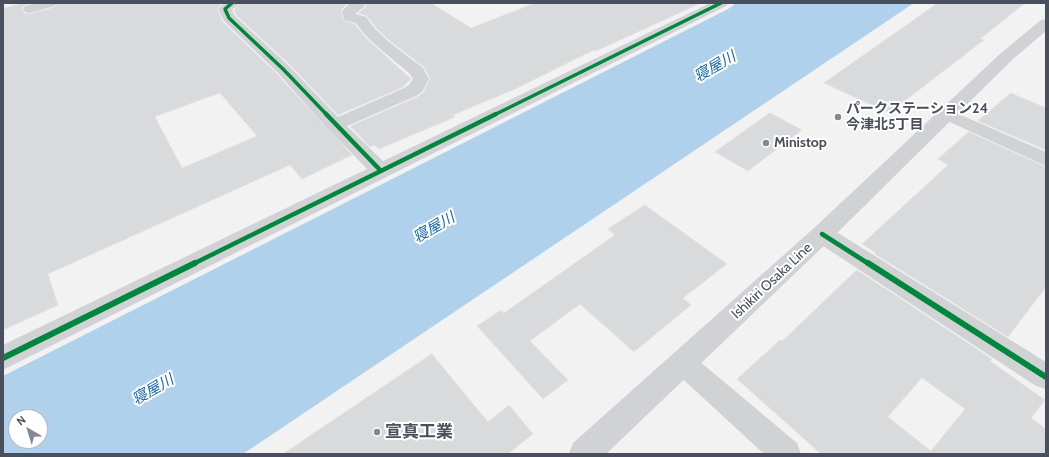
<!DOCTYPE html>
<meta charset="utf-8">
<style>
body{margin:0}
#map{position:relative;width:1049px;height:457px;overflow:hidden;background:#f2f2f2;font-family:Cabin,sans-serif}
canvas{display:block}
.frame{position:absolute;inset:0;border:4px solid #494f5d;pointer-events:none}
.north{position:absolute;left:8px;top:409px;width:40px;height:40px;box-sizing:border-box;background:#fff;border:1px solid #b6b9be;border-radius:50%;rotate:322deg;font-size:11px;font-weight:700;line-height:16px;text-align:center;color:#494f5d}
.north::after{content:'';display:block;margin:auto;width:14px;height:18px;background:#848891;clip-path:polygon(50% 0,100% 100%,50% 72%,0 100%)}
</style>
<div id="map">
<canvas width="1049" height="457"></canvas>
<div class="frame"></div>
<div class="north">N</div>
</div>
<script>
const g = document.querySelector('canvas').getContext('2d');
g.lineJoin = 'round';
function fill(path, color) {
  g.fillStyle = color;
  g.fill(path, 'evenodd');
}
function trace(path, color, width, dash) {
  g.strokeStyle = color;
  g.lineWidth = width;
  g.lineCap = dash ? 'butt' : 'round';
  g.setLineDash(dash || []);
  g.stroke(path);
}
function label(font, color, halo, rows, align = 'center') {
  g.font = font + ' Cabin,"Noto Sans JP",sans-serif';
  g.lineWidth = 4;
  g.setLineDash([]);
  g.textBaseline = 'middle';
  g.strokeStyle = halo;
  g.fillStyle = color;
  for (const [text, x, y, turn = 0] of rows) {
    g.save();
    g.translate(x, y);
    g.rotate((+turn || 0) * Math.PI / 180);
    g.textAlign = isNaN(turn) ? turn : align;
    if (halo) g.strokeText(text, 0, 0);
    g.fillText(text, 0, 0);
    g.restore();
  }
}
const water = new Path2D(`
 M733,3h181l-671,451h-240v-78l725,-367 6,-4zM16,417h24v24h-24z`);
const building = new Path2D(`
 M22,3h8l-5,2 -3,3 2,5 6,1 25,-7 3,-4h164l-5,6 6,13 53,51 76,82 -50,24 -12,-14 -242,109 10,31 -55,25v-321zM220,93l37,43 -75,32 -27,-51z
 M240,3h108l-7,7 2,10 12,4 9,12 47,43 -8,8 -65,28 -48,-50 -54,-50 -2,-5z
 M366,3h65l40,25 64,-25h166l-105,48 -2,-1 -81,40 -60,25 2,2 -76,32 -5,-4 -4,2 -20,-21 67,-29 6,-4 7,-15 -6,-11 -34,-26 -14,-13 -9,-12 -9,-3 7,-5z
 M938,3h87l-45,36 4,1 -95,73 -65,-30z
 M1011,93l35,15v42l-68,-29z
 M770,113l32,17 -54,41 -33,-19z
 M969,132l77,35v120l-38,50 -133,-83 1,-1 -14,-9 86,-79 -10,-6z
 M645,205l82,59 -44,34 8,7 -57,47 -54,-48 -50,37 38,39 -25,19 -66,-73 24,-16 3,3 111,-78 -7,-6z
 M857,270l135,89 -2,2 55,39 -14,18 15,11v25h-225l-84,-75 43,-39 2,1zM922,378l43,31 -34,42 -43,-34z
 M432,354l56,68 21,-17 24,29 -25,20h-225z`);
const street = new Path2D(`
 M35,3h22l-2,3 -25,7 -5,-1 -2,-3 2,-3z
 M224,3h15l-7,7 3,6 54,50 49,51 66,-29 5,-3 4,-6 -3,-5 -31,-26 -14,-13 -9,-12 -12,-3 -2,-9 8,-8h15l-1,4 -8,6v1l10,3 9,12 14,13 34,26 6,11 -7,13 -6,4 -69,30 41,40 3,5 -3,5 -7,2 -7,-2 -46,-47 -51,-57 -53,-51 -6,-12z
 M947,109l99,43v14l-105,-48 -3,-4 3,-4z
 M822,226l8,2 216,134v27l-10,-3 -222,-146 -3,-6 3,-6z
 M683,351l9,4 105,88 4,11h-37l-90,-83 -4,-8 4,-8z`);
const secondary = new Path2D(`
 M710,3h18l-2,3 -723,364v-25z
 M1046,19v12l-33,28 -183,181 -224,214h-37l4,-11 241,-215 187,-175 40,-33z`);
const cyclewayFar2 = new Path2D(`
 M232,3l-7,6 4,9 54,51 44,46
 M494,115l227,-112`);
const cyclewayFar1 = new Path2D(`
 M326,114l55,57
 M822,234l47,30
 M193,264l303,-150`);
const cycleway = new Path2D(`
 M868,263l178,114
 M3,358l192,-95`);
const markers = [
 [838,117,4,"#848891"],
 [766,143,4,"#848891"],
 [377,432,4,"#848891"]
];
const poiNames = [
 ["パークステーション24",846,109],
 ["今津北5丁目",846,125],
 ["Ministop",774,143]
];
const streetNames = [
 ["Ishikiri Osaka Line",772,281,-43]
];
const waterNames = [
 ["寝屋川",715,67,-30],
 ["寝屋川",434,228,-30],
 ["寝屋川",153,390,-30]
];
const nearPoinames = [
 ["宣真工業",385,432]
];
fill(water, '#afd1eb');
fill(building, '#d9dadc');
trace(building, '#e3e3e5', 1);
fill(street, '#d0d2d4');
fill(secondary, '#d1d2d5');
trace(cyclewayFar2, '#00873e', 3.5);
trace(cyclewayFar1, '#00873e', 4.5);
trace(cycleway, '#00873e', 6);
for (const [x, y, r, color] of markers) {
  const dot = new Path2D();
  dot.arc(x, y, r, 0, 2 * Math.PI);
  g.fillStyle = color;
  g.fill(dot);
  trace(dot, '#fff', 1.5);
}
label('bold 14px', '#494f5d', '#fff', poiNames, 'left');
label('14px', '#494f5d', '#fff', streetNames);
label('italic 15px', '#1567a5', '#fff', waterNames);
label('bold 17px', '#494f5d', '#fff', nearPoinames, 'left');
</script>
